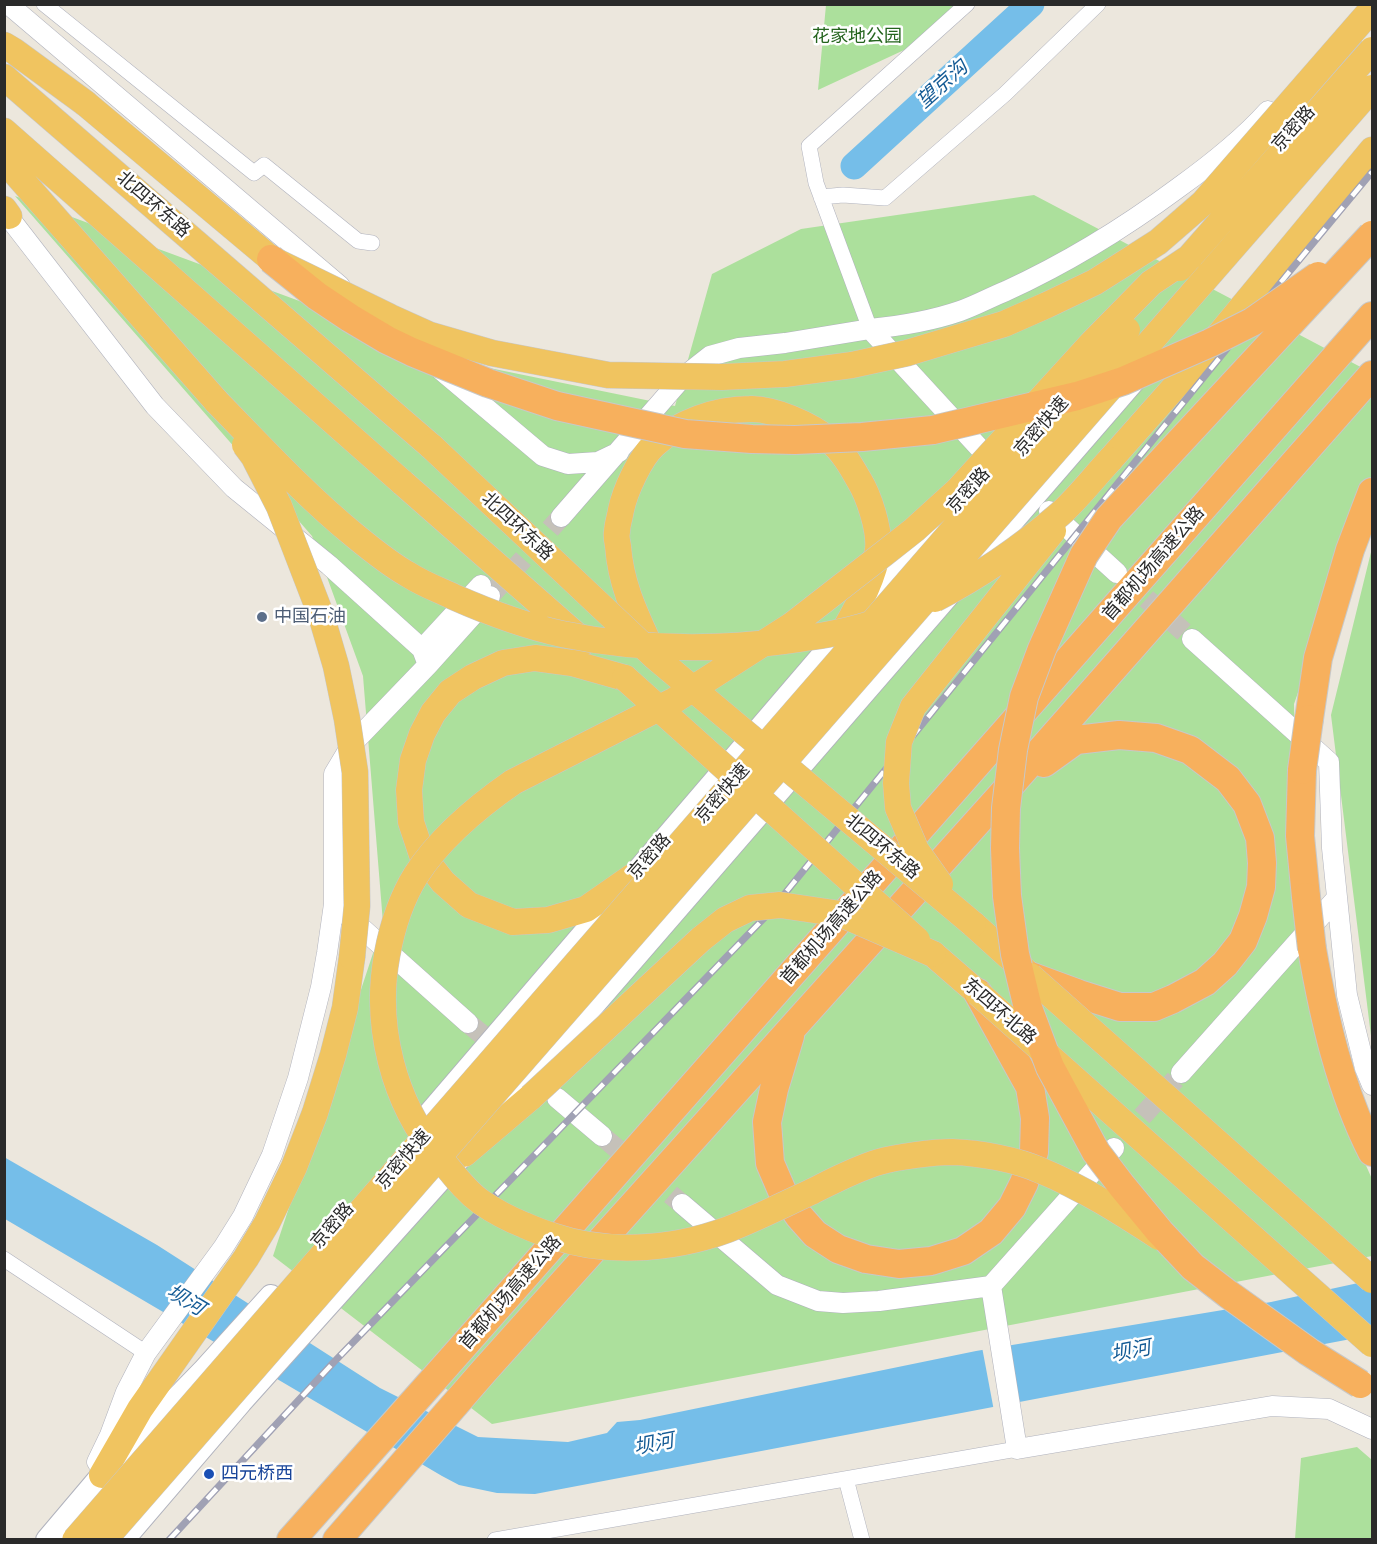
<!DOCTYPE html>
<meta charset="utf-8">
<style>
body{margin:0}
#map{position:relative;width:1377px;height:1544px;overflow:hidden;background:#ece7dd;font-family:"DM Sans",sans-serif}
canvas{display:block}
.frame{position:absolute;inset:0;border:6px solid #2a2a2a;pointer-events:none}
</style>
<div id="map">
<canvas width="1377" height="1544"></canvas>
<div class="frame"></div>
</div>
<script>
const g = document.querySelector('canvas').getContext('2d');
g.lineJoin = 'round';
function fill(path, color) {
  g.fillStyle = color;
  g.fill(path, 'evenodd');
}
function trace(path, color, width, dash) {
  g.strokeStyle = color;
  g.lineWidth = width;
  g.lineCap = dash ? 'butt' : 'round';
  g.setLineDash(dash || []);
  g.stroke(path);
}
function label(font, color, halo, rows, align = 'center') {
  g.font = font + ' "DM Sans","Noto Sans SC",sans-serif';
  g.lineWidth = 5;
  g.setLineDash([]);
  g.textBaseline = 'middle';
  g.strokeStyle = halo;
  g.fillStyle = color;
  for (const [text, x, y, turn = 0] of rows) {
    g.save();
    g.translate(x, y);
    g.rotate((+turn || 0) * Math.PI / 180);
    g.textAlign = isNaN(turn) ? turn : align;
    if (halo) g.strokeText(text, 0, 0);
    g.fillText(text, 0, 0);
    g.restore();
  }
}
const green = new Path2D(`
 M826,5h139l-35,33 -112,52z
 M1034,195l338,178v108l-78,223 6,260 33,127 39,88v77l-880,168 -219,-168 110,-333 -20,-247 -51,-140 -297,-340 455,168 205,42 37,-132 89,-45z
 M1372,548v496l-41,-329z
 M1357,1447l15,13v79h-77l6,-81z`);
const water = new Path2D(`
 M4,1157l153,88 223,143 98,49 90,5 39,-9 10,-11 23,-2 336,-69 295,-49 101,-22v55l-837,159 -38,-1 -38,-8 -17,-9 -437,-257z`);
const pier = new Path2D(`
 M1007,1342l13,64 -26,5 -12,-64z`);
const river = new Path2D(`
 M854,166l177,-162`);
const tertiaryTunnel = new Path2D(`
 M1124,579l68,60
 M490,596l71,-79
 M468,1023l35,29
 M602,1136l80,68
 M1122,1139l59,-66`);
const minor = new Path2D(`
 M44,4l210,169 10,-8 94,76 14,2
 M821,197l22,-2 42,3 120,-104 93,-90
 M870,329l-54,-146 -7,-37 158,-142
 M4,1259l142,94
 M846,1479l16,61
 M495,1540l522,-91`);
const tertiary = new Path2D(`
 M8,4l332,282
 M4,211l151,195 79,82 95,77 93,84 6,16
 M870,329c30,-3 61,-8 90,-18 15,-5 31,-14 46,-20 61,-28 118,-63 172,-103 32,-23 64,-48 90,-77
 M441,370l102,86 25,8 30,-2 21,-10
 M1049,511l68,62
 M561,517l121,-139 28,-22 29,-8 46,-5 85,-14 114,124
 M1192,639l137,123 3,86 15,147 18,73 7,17
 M422,649l59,-64
 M347,915l121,108
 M1181,1073l155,-174
 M557,1098l45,38
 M682,1204l95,81 41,16 25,2 36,-2 112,-15 123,-138
 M991,1286l26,163 255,-43 57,3 43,20
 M97,1462l13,-27 16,-43 20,-39 77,-105 20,-32 29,-61 26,-77 23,-91 6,-34 7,-49v-130l18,-30 76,-79 62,-69`);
const secondary = new Path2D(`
 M500,1113l640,-739
 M417,1128l428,-499 116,-129
 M47,1540l55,-65 103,-106 66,-73
 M123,1540l118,-138 219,-244`);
const trunk = new Path2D(`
 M4,45l10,6 71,52
 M4,77l428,370
 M4,131l399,352
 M4,160l213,242
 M4,209l5,7
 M1110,460l85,-96 177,-214
 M542,605l42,37
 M655,657c-17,-38 -34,-69 -37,-111 -1,-5 -2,-10 -1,-14 0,-7 3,-15 4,-22 4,-19 19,-52 33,-65 25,-23 62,-36 96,-36 23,-1 61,16 79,31 13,10 22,26 30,40 10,16 21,50 19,69 -4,29 -19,55 -33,80
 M625,678l-53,-15 -37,-5 -32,5 -30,14 -23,15 -17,21 -11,21 -9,26 -4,30 2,32 11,33 21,27 26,23 44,17 35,-2 38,-11 46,-32
 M973,924l52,47
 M933,954l45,39
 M464,1154l67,-57
 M102,1475l38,-66 106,-151 21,-35 27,-56 21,-54 18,-58 12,-47 7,-51`);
const motorway = new Path2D(`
 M1309,719l9,-61 32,-108 22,-58
 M1302,770l-2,66 6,61
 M1312,949c12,69 28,140 60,203
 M1030,976l49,18 41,13h34l19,-8 32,-17 20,-18 18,-23 10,-25 8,-29 1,-24 -2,-25 -13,-34 -19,-25 -38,-29 -34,-12 -37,-3 -43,5 -32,23
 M790,1036l-16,53 -7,33 3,41 12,28 17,25 16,18 23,15 28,10 33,5 32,-3 32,-10 28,-19 21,-25 12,-24 10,-31 1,-34 -5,-31 -52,-94
 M291,1540l167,-188 914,-1036
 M337,1540l147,-169 522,-581 366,-415`);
const rail = new Path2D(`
 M169,1540l164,-177 436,-450 521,-642 82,-99`);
const trunkBridge = new Path2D(`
 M85,103l186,156 119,58 40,18 62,18 116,22 114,2 63,-3 67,-9 55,-12 50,-15 47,-14 43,-19 48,-23 63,-40 45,-39 169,-194
 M1180,268l192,-218
 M217,402c44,45 88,93 137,133 17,14 35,29 55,40 14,9 30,15 45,22 34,15 71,29 108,37 72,15 148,17 222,7 30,-4 60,-8 89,-18
 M245,445l9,12 25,49 42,109 15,51 11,53 8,53 2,134 -5,51
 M432,447l223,210 318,267
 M403,483l139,122
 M935,599c43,-22 88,-53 125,-85 18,-16 34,-37 50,-54
 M625,678l292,262
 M940,884l-24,-34 -18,-42 -2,-25 3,-41 14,-35 140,-176
 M1030,976l342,304
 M978,993l394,351
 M531,1097l170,-158 24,-19 25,-12 30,-3 61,9 92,40
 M1159,1237c-37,-24 -76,-49 -117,-66 -27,-12 -62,-18 -90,-19 -19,0 -56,5 -73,10 -24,7 -46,19 -68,30 -24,11 -48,23 -72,33 -56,24 -128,31 -186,11 -10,-3 -20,-7 -29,-11 -15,-6 -30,-14 -43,-23 -17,-12 -29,-30 -42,-45 -46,-55 -65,-132 -52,-202 5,-27 14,-56 29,-80 24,-37 61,-68 97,-93l162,-82 117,-75 94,-73 28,-22 43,-39 135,-148 59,-60 39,-26
 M75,1540l1052,-1210
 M104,1540l1268,-1452`);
const motorwayBridge = new Path2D(`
 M271,259l46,37 33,22 37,22 25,12 76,31 69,23 128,28 67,5 43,1 67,-3 71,-7 144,-34 46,-15 87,-38 42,-21 66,-46
 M1302,770l7,-51
 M1306,897l6,52
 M1360,1384l-51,-32 -81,-58 -35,-27 -33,-35 -38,-46 -26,-34 -46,-85 -22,-59 -13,-54 -8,-58 -1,-23 -1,-25 1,-40 7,-58 11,-53 18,-48 42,-94 25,-37 263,-283`);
const markers = [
 [262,617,6,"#5c6f8a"],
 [209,1474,6,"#1a4fb4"]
];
const parkNames = [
 ["花家地公园",857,37]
];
const streetNames = [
 ["京密路",1294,129,-48],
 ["北四环东路",153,205,41],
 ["京密快速",1042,427,-49],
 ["京密路",969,491,-48],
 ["北四环东路",517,527,43],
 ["首都机场高速公路",1154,564,-49],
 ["京密快速",723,794,-49],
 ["北四环东路",882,847,40],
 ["京密路",650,857,-49],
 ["首都机场高速公路",832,928,-49],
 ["东四环北路",999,1012,41],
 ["京密快速",404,1160,-49],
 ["京密路",333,1226,-49],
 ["首都机场高速公路",511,1293,-49]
];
const serviceNames = [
 ["中国石油",274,617]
];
const transitNames = [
 ["四元桥西",221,1474]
];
const waterNames = [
 ["望京沟",943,85,-42],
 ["坝河",185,1301,31],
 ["坝河",1131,1352,-11],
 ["坝河",654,1445,-11]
];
fill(green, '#ace09c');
fill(water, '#75bee9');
fill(pier, '#ece7dd');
trace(river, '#75bee9', 27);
trace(tertiaryTunnel, '#c5c1b9', 20, [20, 10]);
trace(minor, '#b0b2bd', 16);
trace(tertiary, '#b0b2bd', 21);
trace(secondary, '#b0b2bd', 24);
trace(trunk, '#c8c8c8', 27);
trace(motorway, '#c8c8c8', 30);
trace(minor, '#fff', 15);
trace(tertiary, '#fff', 20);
trace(secondary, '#fff', 22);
trace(trunk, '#f0c460', 26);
trace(motorway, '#f7b05d', 28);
trace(rail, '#a0a1b4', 7);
trace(rail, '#fff', 4.5, [14]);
trace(trunkBridge, '#c8c8c8', 27, []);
trace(motorwayBridge, '#c8c8c8', 30, []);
trace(trunkBridge, '#f0c460', 26);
trace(motorwayBridge, '#f7b05d', 28);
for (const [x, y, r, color] of markers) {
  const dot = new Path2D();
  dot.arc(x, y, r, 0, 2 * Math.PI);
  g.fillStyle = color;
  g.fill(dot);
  trace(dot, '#fff', 2);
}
label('18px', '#24641d', '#fff', parkNames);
label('18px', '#2a2a2a', '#fff', streetNames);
label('18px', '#4e5e75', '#fff', serviceNames, 'left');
label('18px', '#164399', '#fff', transitNames, 'left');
label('italic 20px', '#145b95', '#fff', waterNames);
</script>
